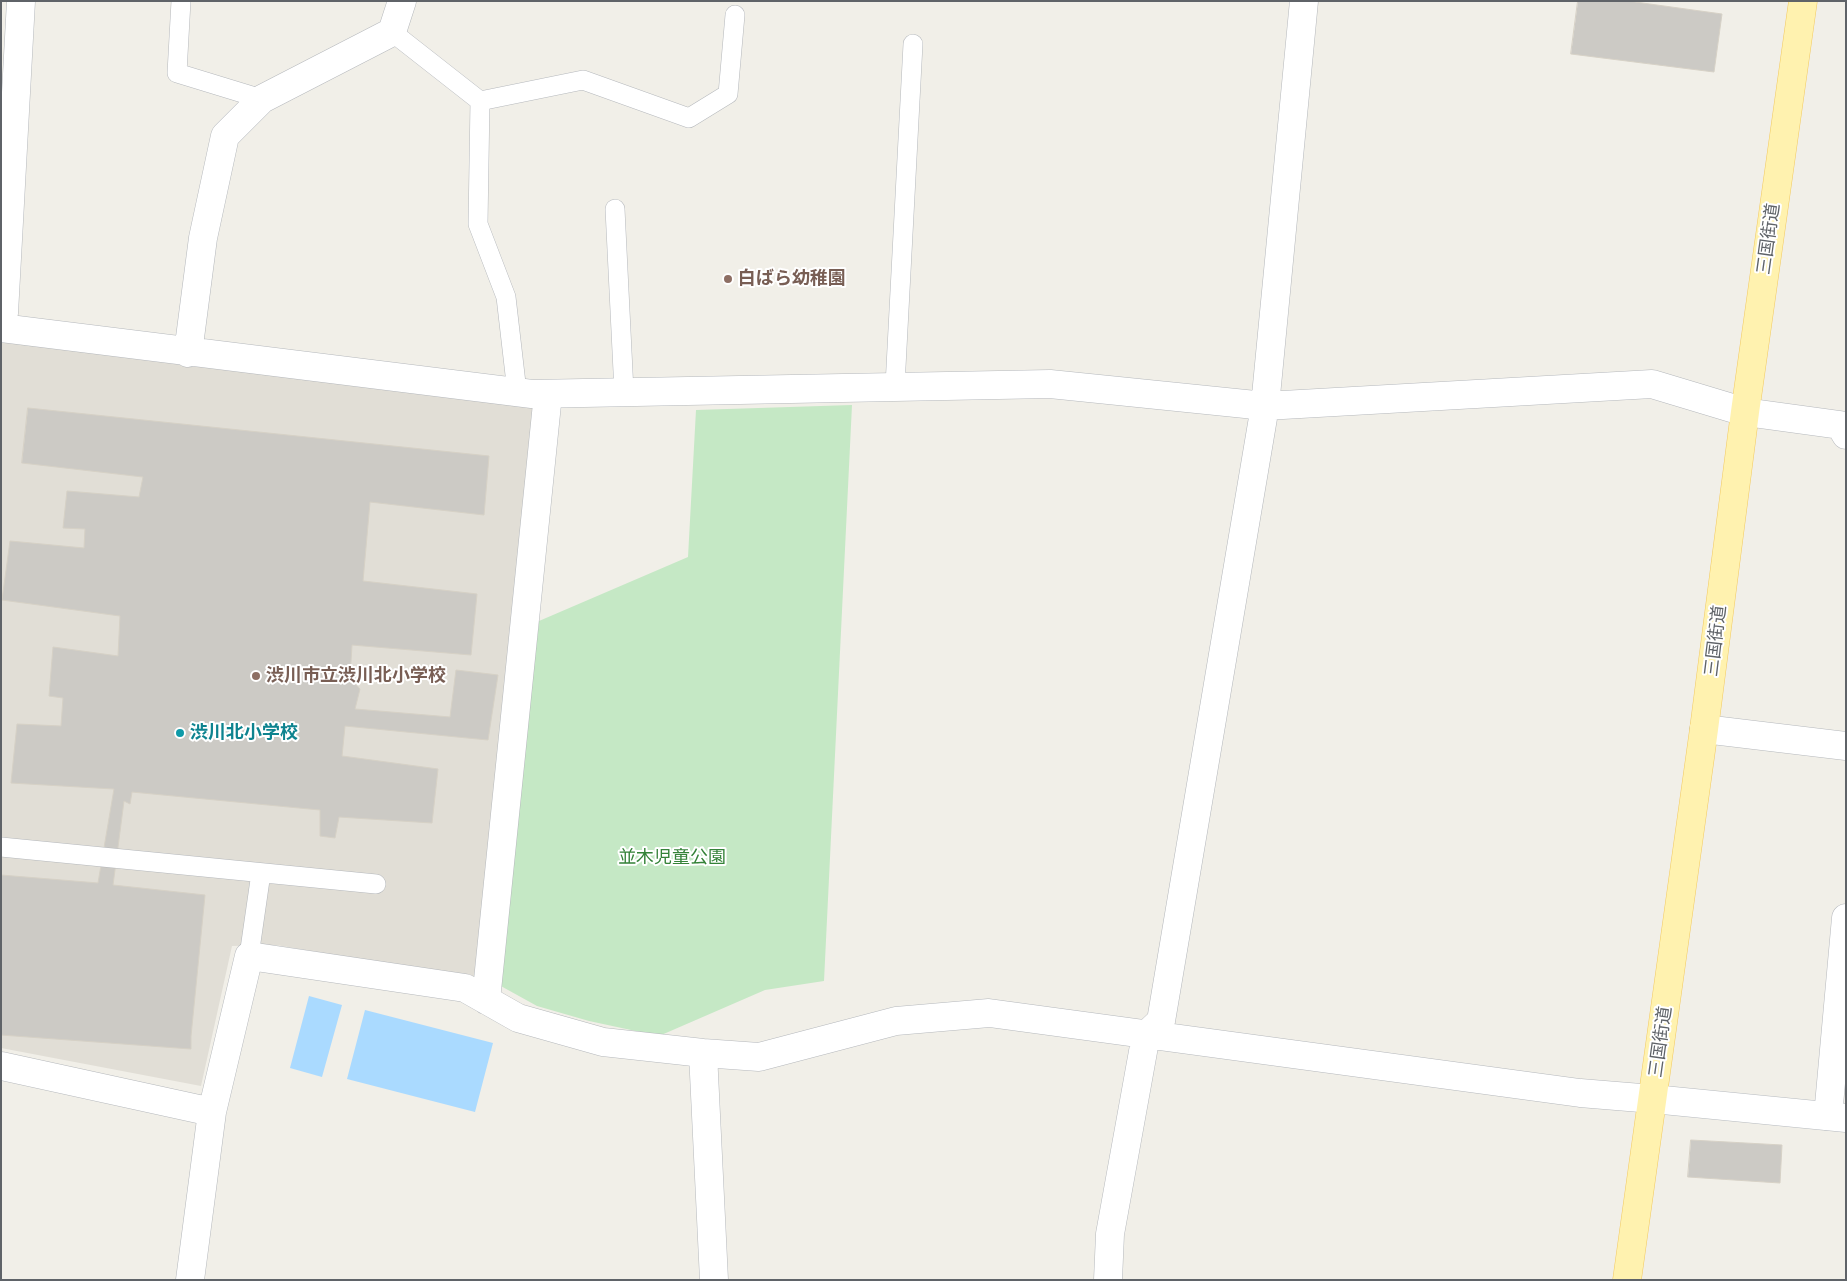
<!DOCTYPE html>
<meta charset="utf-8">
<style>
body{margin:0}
#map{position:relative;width:1847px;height:1281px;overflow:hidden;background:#f1efe8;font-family:"PT Sans Narrow",sans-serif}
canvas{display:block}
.frame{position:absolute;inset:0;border:2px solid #5f6368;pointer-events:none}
</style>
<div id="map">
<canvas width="1847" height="1281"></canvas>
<div class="frame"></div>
</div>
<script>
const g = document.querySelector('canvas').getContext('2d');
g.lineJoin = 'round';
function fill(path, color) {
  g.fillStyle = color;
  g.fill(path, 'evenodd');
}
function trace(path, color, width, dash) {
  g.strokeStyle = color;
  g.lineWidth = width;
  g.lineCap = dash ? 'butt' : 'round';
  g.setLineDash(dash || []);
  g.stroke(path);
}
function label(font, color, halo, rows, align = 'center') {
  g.font = font + ' "PT Sans Narrow","Noto Sans JP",sans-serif';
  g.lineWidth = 4;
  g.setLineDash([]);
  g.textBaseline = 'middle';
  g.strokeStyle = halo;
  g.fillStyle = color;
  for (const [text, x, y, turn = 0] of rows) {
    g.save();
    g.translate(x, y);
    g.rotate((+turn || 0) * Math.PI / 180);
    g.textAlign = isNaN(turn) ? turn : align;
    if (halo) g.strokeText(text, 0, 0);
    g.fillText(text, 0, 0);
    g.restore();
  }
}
const education = new Path2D(`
 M1,341l536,66 -56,573 -205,-35 -44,1 -31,140 -200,-38z`);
const green = new Path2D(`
 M852,405l-28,576 -59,9 -106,46 -70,-15 -52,-15 -38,-21 40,-364 149,-64 8,-147z`);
const water = new Path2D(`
 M309,996l33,9 -20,72 -32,-9z
 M365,1010l128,33 -18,69 -128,-33z`);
const building = new Path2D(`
 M1578,1h50l94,13 -8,58 -143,-18z
 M28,408l461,48 -5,59 -114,-13 -7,79 114,13 -6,61 -119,-10 -2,33 10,11 -5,20 95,8 6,-47 42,5 -10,65 -143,-14 -3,30 96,13 -6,54 -93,-6 -4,21 -15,-2v-26l-188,-18 -2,12 -6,-3 -11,84 92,10 -14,141v13l-190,-14v-160l97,8 16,-94 -103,-6 6,-59 44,2 2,-28 -14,-2 4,-49 65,9 2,-40 -118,-16 8,-59 74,7 1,-19 -22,-1 4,-37 72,6 4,-20 -121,-14z
 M1691,1140l91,5 -2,38 -92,-6z`);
const lane = new Path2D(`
 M181,1l-4,72 85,26
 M392,32l88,69 103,-21 106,38 39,-24 7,-79
 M480,101l-2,123 28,73 11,95
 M615,209l9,183
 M895,386l18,-342
 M1,847l375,37
 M249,956l12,-83`);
const street = new Path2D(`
 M1,315l3,-2 17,-312
 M1,328l531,66 518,-10 215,22 387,-22 93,28 95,13 6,10
 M188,353l15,-115 22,-102 37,-37 130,-67 10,-31
 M1704,729l142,17
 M486,1000l62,-606
 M703,1053l11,227
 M1,1066l211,46
 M1828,1116l18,-198
 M190,1280l22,-168 37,-156 216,32 53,30 85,24 100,11 56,4 137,-36 93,-8 591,80 73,6
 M1108,1280l2,-46 36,-199 15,-14 104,-615 39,-405`);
const secondary = new Path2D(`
 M1653,1099l193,19`);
const primary = new Path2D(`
 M1627,1280l77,-551 41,-317 58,-411`);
const markers = [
 [728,279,5,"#8d6e63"],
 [256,676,5,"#8d6e63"],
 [180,733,5,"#0f9aa8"]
];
const streetNames = [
 ["三国街道",1769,239,-82],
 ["三国街道",1716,641,-83],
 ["三国街道",1661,1042,-82]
];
const educationNames = [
 ["白ばら幼稚園",738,279],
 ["渋川市立渋川北小学校",266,676]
];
const cultureNames = [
 ["渋川北小学校",190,733]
];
const parkNames = [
 ["並木児童公園",672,858]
];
fill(education, '#e1ded6');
fill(green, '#c5e8c5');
fill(water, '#aadaff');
fill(building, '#cccac5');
trace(building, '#d6d1c6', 1);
trace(lane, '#b5b8bc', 20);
trace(street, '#b5b8bc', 29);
trace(secondary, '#b6babf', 29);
trace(primary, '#f2c960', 29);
trace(lane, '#fff', 19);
trace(street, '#fff', 28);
trace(secondary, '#fff', 28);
trace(primary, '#fff2af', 28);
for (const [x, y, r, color] of markers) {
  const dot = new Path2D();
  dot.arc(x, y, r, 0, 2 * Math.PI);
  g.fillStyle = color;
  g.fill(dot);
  trace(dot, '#fff', 2);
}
label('18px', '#5f6368', '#fff', streetNames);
label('bold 18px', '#785e54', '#fff', educationNames, 'left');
label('bold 18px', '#0d838f', '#fff', cultureNames, 'left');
label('18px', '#348238', '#fff', parkNames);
</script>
